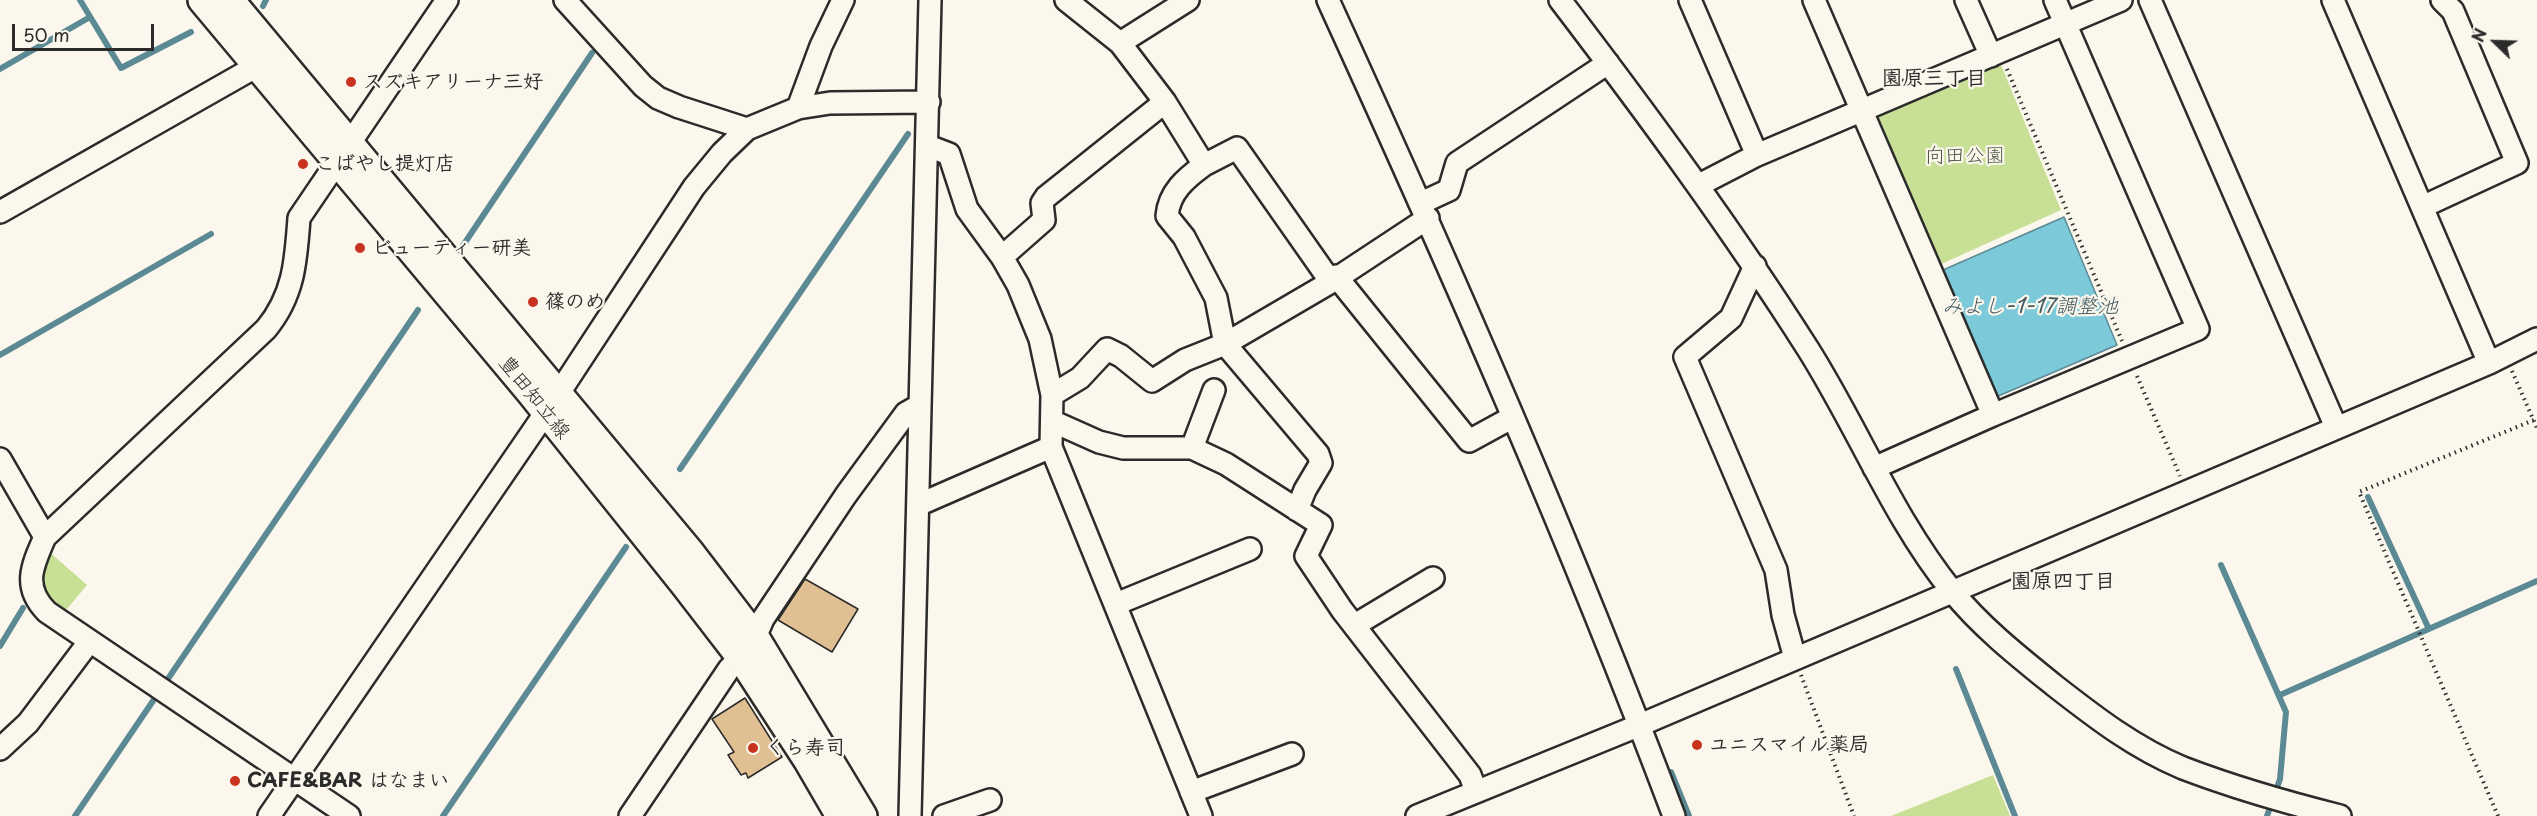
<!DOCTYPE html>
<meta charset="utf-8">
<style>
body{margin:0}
#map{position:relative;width:2537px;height:816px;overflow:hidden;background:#fbf7ec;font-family:"Playpen Sans",sans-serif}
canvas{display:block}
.north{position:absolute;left:2465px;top:12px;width:60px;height:60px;-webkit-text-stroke:4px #fbf7ec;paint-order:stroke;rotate:293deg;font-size:16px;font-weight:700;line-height:24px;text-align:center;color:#2b2b2b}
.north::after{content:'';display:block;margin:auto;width:21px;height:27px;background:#2b2b2b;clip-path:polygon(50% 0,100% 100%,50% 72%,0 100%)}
.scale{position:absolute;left:12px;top:24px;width:142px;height:27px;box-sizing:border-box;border:3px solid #2b2b2b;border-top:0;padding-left:8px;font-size:18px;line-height:21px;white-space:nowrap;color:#2b2b2b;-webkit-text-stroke:4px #fbf7ec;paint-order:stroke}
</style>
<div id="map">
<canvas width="2537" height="816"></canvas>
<div class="north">N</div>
<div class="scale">50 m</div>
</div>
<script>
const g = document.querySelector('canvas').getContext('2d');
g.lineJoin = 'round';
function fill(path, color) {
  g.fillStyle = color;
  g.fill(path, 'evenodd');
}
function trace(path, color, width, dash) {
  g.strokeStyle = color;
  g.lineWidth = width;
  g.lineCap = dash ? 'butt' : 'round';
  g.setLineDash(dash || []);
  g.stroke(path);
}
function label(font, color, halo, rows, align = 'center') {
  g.font = font + ' "Playpen Sans","Klee One",sans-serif';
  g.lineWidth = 4.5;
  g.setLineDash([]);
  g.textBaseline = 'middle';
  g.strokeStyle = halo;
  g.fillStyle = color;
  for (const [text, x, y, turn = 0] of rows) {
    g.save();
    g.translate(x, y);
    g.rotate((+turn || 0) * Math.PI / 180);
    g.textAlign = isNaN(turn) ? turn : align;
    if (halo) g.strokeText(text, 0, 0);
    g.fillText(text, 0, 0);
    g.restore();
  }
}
const green = new Path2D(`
 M2001,65l60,145 -122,55 -64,-147z
 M46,549l41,36 -25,30 -23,-30z
 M1993,775l17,41h-119z`);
const water = new Path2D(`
 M2064,217l53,128 -121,52 -53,-127z`);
const stream = new Path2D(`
 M80,0l41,68 70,-36
 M263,6l3,-6
 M0,69l90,-52
 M462,247l130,-194
 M0,355l211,-121
 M680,469l228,-335
 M2368,497l60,130
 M2221,565l65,147 -6,67 -13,37
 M0,646l23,-38
 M1956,669l59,147
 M2280,695l257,-114
 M1671,772l18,44
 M75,816l343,-506
 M443,816l183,-269`);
const building = new Path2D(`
 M805,579l53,30 -26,43 -54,-32z
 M745,698l37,59 -34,21 -2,-5 -5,2 -13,-20 6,-3 -22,-33z`);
const path = new Path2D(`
 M2007,69l115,272
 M2512,371l25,57
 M2137,376l43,100
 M1801,675l53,141
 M2498,816l-139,-324 175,-72`);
const minor = new Path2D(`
 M565,0l78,86 15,12 21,9 68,22
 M1066,0l54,43 45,59 39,63 33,-17 94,134
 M1328,0c123,269 242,540 346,816
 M1560,0c87,114 171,228 248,349 50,79 85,169 144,242 29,36 67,66 103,95 41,32 80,62 128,82 47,18 109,36 157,48
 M1690,0l67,155
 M1814,0l179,415 -119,53
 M1966,0l25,56
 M2150,0l186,427
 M2333,0l156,363
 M1120,43l68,-43
 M798,108l23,-62 22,-46
 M928,146l21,8 18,55 35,48 16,28 22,54 12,56 -1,52 150,369
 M1204,165c-18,13 -35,27 -37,51l17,21 32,61 9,46 93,110 3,9 -16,27 -8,20
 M1699,185l58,-30 364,-155
 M1421,203l28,-13 8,-27 151,-100
 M2422,207l95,-44 -64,-152 -11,-11
 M0,212l257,-146
 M1002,257l42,-37 -2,-17 4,-6 119,-95
 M1755,266l-24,52 -46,39 91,213 7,45 12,43
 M1336,276l133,165 44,-24
 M1052,395l28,-17 27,-29 14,7 31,25 33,-21 40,-16 106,-62 97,-64
 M1993,415l205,-86 -143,-329
 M1052,421l47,21 24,6h69l34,16 95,61 -15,31 36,54 128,165 6,16
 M1192,448l22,-58
 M0,459l45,78
 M918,505l133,-58
 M1116,604l134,-55
 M1355,625l78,-47
 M0,749l28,-26 61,-81
 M1191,792l101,-38
 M269,816l288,-420 137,-209 28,-34 25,-24 51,-21 32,-5 99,-1
 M349,816l-302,-204c-25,-25 -15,-46 -2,-75l221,-208c28,-34 30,-68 33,-111l148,-218
 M630,816l99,-147c16,-14 26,-30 34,-50l83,-124 60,-82 14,-8
 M910,816l20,-816
 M944,816l46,-16
 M1417,816l223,-91 849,-362 48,-24`);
const major = new Path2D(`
 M202,0l328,392 154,192 57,74 67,103 32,55
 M230,0l460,552 65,85 108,179`);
const markers = [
 [351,82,6,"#c8321e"],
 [303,164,6,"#c8321e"],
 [360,248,6,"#c8321e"],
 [533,302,6,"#c8321e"],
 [1697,745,6,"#c8321e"],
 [753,748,6,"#c8321e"],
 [235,781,6,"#c8321e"]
];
const poiNames = [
 ["スズキアリーナ三好",363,82],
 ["こばやし提灯店",315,164],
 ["ビューティー研美",372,248],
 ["篠のめ",545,302],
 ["ユニスマイル薬局",1709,745],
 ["くら寿司",765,748],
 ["CAFE&BAR はなまい",247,781]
];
const parkNames = [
 ["向田公園",1965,156]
];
const streetNames = [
 ["豊田知立線",534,398,51]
];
const neighbourhoodNames = [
 ["園原三丁目",1934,79],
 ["園原四丁目",2063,582]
];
const waterNames = [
 ["みよし-1-17調整池",2030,307]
];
fill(green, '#c8e096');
fill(water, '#7cc9da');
trace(water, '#5c8a94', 1.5);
trace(stream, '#5c8a94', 6);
fill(building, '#e0bf92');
trace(building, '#2b2b2b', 1.5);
trace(minor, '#2b2b2b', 26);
trace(major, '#2b2b2b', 32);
trace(path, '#2b2b2b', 4, [1.5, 4.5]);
trace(minor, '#fbf7ec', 21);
trace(major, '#fbf7ec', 27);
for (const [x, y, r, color] of markers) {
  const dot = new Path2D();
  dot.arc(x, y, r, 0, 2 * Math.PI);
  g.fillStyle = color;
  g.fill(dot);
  trace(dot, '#fbf7ec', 2);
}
label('bold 20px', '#2b2b2b', '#fbf7ec', poiNames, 'left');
label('20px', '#525846', '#fbf7ec', parkNames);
label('20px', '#2b2b2b', '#fbf7ec', streetNames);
label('bold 21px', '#2b2b2b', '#fbf7ec', neighbourhoodNames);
label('italic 21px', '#435a60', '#fbf7ec', waterNames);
</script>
